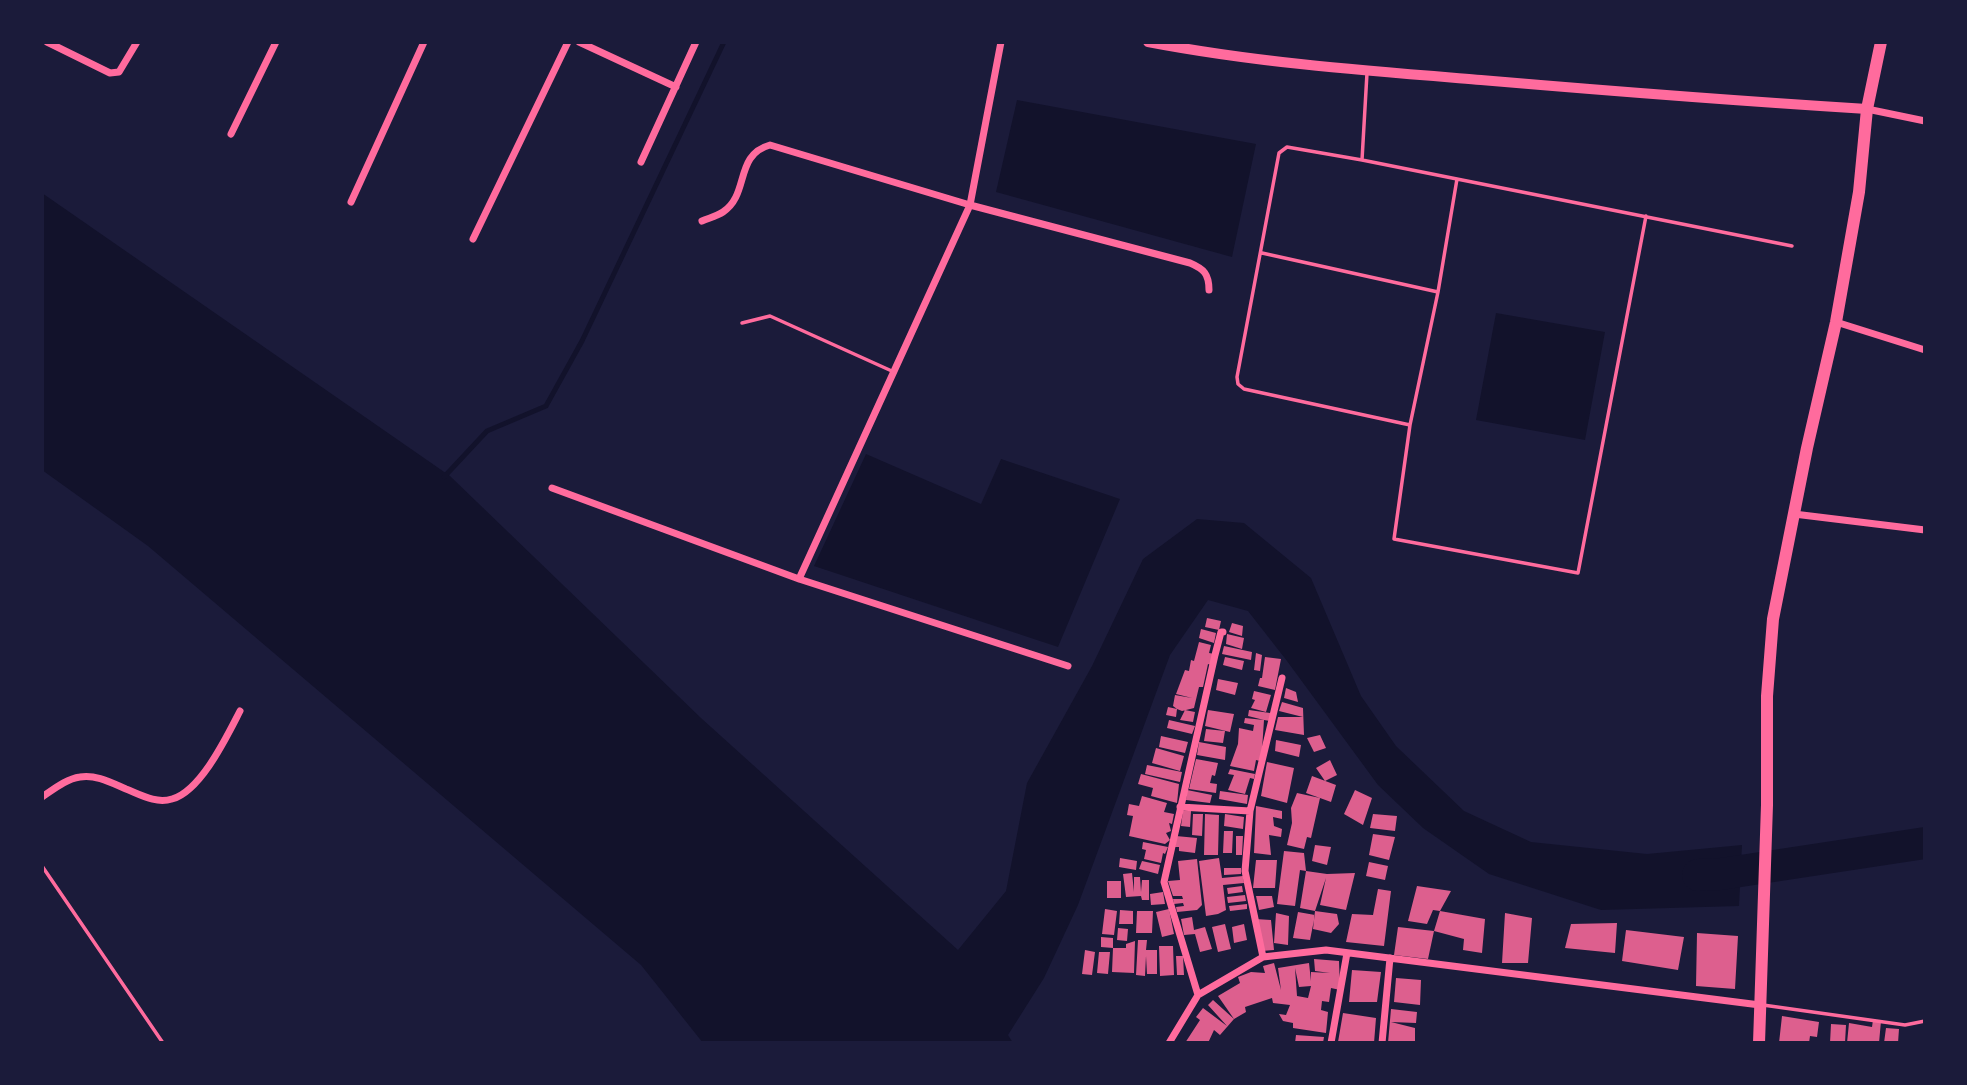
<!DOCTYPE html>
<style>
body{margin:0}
#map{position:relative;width:1967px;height:1085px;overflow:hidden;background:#1b1b3a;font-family:Inter,sans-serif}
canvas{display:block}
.frame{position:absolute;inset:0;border:44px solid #1b1b3a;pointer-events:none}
</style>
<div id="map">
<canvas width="1967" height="1085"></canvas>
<div class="frame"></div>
</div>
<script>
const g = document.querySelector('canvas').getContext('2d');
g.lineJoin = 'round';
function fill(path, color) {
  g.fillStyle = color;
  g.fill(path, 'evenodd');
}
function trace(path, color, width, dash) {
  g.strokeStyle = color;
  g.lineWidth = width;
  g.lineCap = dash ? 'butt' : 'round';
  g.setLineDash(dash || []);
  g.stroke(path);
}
const water = new Path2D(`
 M1017,100l239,44 -24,113 -236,-65z
 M42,193l408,283 251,242 257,232 48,-59 21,-108 65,-117 51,-107 54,-40 47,4 67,55 50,118 35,50 68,65 67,31 116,12 95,-9 -3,61 -138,4 -112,-36 -66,-46 -45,-43 -91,-124 -39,-50 -40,-11 -38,55 -92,250 -34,73 -36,57 5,8h-310l-62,-78 -493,-419 -106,-76z
 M1496,313l109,19 -20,108 -109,-20z
 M866,454l115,50 20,-45 119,40 -62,148 -244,-81z`);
const stream = new Path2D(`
 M444,477l43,-46 59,-25 36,-65 142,-299`);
const river = new Path2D(`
 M1698,875l23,-1 204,-31`);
const building = new Path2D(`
 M1207,618l14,3 -2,9 -14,-3z
 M1232,623l11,3 -1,10 -13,-4z
 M1201,629l15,4 -2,10 -15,-5z
 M1227,634l17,4 -2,11 -16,-5z
 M1199,642l12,3 -2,8 5,1 -3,11 -3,-1 -5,23h-4l-5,21 -12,3 -5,-2 -1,8 -10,-2 2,-8 9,2 -4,-3 2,-11 17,3 -16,-4 9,-24 4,1 2,-11 3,1z
 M1224,646l28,6 -1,8 -29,-6z
 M1256,653l6,2 -2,16 -6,-1z
 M1225,657l19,4 -2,9 -19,-5z
 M1265,657l16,2 -6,31 -17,-4 2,-8h2z
 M1218,679l20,4 -3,12 -19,-5z
 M1286,688l10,4 2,10 -14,-4z
 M1254,691l17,4 -5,17 -15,-4 4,-8 -3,-1z
 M1282,702l21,6 1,27 -29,-5 3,-13h25l-24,-6z
 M1185,710l10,2 -2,10 -13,-2z
 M1208,710l26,4 -4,18 -25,-6z
 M1249,710l21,3v8l-6,-1 -2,30 -2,11 -4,-1 -2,11 -24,-5 8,-22 1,-16 14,3 1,-6 -10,-2 1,-5 19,2 -16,-4z
 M1169,720l26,6 -3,8 -25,-6z
 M1206,729l19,2 -2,12 -19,-2z
 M1320,735l6,13 -12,4 -7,-14z
 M1161,736l27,6 -3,11 -26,-6z
 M1276,740l25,5 -2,12 -24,-6z
 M1199,742l27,5 -1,13 -28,-5z
 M1156,748l28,8 -4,15 -28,-8z
 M1196,759l22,4 -3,13 -3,-1 -2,8 7,1 -1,9 -27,-4z
 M1330,760l7,15 -12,6 -9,-13z
 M1267,762l27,6 -7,35 -26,-7z
 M1147,765l35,7 -2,10 -35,-8z
 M1230,769l25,5 -1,5 -4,-1 -5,16 -17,-4 6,-15 -6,-1z
 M1141,774l38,10 -2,19 -26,-7 2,-8 -15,-4z
 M1312,776l24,9 -5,17 -11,-4 -9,40 -4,-1 -3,12 -17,-4 5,-22 -1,-15 6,-15 23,5 -14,-5z
 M1187,790l25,5 -2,8 -24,-3z
 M1355,790l17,8 -9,27 -19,-11z
 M1220,791l28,4 -1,9 -28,-5z
 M1142,796l25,7 -3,9 10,2 -2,10 -3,-1 2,8 -5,2 4,7 -5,4 -36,-8 4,-20 -6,-1 2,-11 10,2z
 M1256,806l26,5v8l-9,-2 1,9 8,3 -1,8 -12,-2 2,20 -17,-2z
 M1183,811h8l-1,16 -9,-1z
 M1193,814h10l-1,22 -10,-1z
 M1205,814l14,1 -1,40h-14z
 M1225,814l19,3 -1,12 -19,-3z
 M1373,814l24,2 -2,15 -25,-3z
 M1224,831h9l-1,22h-9z
 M1373,834l22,3 -6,23 -20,-5z
 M1176,836l21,2 -2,15 -16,-2v-4h-4z
 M1236,836h7l-1,19h-6z
 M1143,842l25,5 -3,7 -2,-1 -2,10 -17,-4 2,-9 -4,-1z
 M1315,845l16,2 -4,18 -15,-4z
 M1284,851l20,2 2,18 -6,-1 -5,36 -18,-2z
 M1120,858l17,3 -1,9 -17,-3z
 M1219,858l3,20 21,-2 1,7 -21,2 3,25 -8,4 -12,2 -7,-55z
 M1197,859l5,46 -5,5 -20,2 -1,-5 8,-1 -1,-3 -9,1 -1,-5h10l-1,-3h-9l-5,-15 12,-1 -2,-19z
 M1256,860h21l-2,28h-22z
 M1142,861l18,4 -2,9 -19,-5z
 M1369,862l19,4 -3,14 -19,-4z
 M1224,868h17v6l-17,1z
 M1306,871l21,3 28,-1 -9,37 -26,-5 6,-27 -11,33 -15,-3z
 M1132,873l2,19v-15h6l1,15 1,-12h7v20h-7l-1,-4 -15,1 -3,-23z
 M1107,881h14v17h-14z
 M1242,886l1,6 -15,2 -1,-6z
 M1417,886l34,5 -11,20 -7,-1 -6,14 -19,-3z
 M1378,889l13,2 -7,55 -38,-4 6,-28 21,1z
 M1163,892l2,12 -14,1 -1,-11z
 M1245,895l1,6 -18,2 -1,-6z
 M1256,896h16l2,11 -15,3z
 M1247,904v5l-17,2 -1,-5z
 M1105,909l12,2 -3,24 -12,-1z
 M1169,909l5,25 -12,3 -6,-25z
 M1120,910l13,1v13h-14z
 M1137,911h16l-1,22h-16z
 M1315,911l22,3 2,10 -8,9 -18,-4z
 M1440,911l45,8 -3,34 -19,-3 1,-11 -30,-8z
 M1298,912l17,3 -5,25 -17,-2z
 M1276,913l13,3 -1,29 -14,-2z
 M1505,913l27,5 -4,45h-26z
 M1192,917l2,13 11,-3 7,22 -12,3 -5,-18 -11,1 -3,-16z
 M1255,919l16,1 3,30 -13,1z
 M1617,923l-2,30 -50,-5 6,-24z
 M1225,924l6,25 -13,3 -6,-25z
 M1244,924l3,16 -13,3 -2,-16z
 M1398,927l36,4 -6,28 -34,-4z
 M1118,928l10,1 -1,12 -10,-1z
 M1626,930l58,7 -6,33 -56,-9z
 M1697,933l41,3 -3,53 -39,-3z
 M1101,937l12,1v10l-12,-1z
 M1138,940h9l-1,10h11v24h-10l-1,-18 -1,20 -9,-1z
 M1135,941l-1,32 -22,-1 1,-24h13v-4z
 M1159,946h14l1,29 -14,1z
 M1085,950l10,2 -3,23 -10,-1z
 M1099,952h11l-2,22 -11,-1z
 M1176,956h7l1,19h-7z
 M1314,959l25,2 1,29 -9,-2 -2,14 -7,-1 -1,9 7,2 -2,21 -33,-5v-5l-10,-2 -4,-7 7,1 4,-10 -17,-2 -1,-5 -27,9 1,5 -12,7 -16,-23 22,-13 -2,-6 13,-5 14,1 -2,-7 11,-3 7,27 -3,-22 31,-5 2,18v-9l19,1 -15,-2zM1295,968l4,19 12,-1 -3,12 -11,-2z
 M1352,970l29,2 -4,30h-28z
 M1396,978l25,2 -1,25 -26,-3z
 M1213,1000l21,19 -14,16 -6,-5 -6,13h-23l15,-23 -4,-3 7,-9 24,18 -19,-21z
 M1391,1009l26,3 -1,11 -25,-1 24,6v15h-27z
 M1343,1013l33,5 -2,25 -36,-1z
 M1782,1016l37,6 -2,15 -7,-1 -1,7h-30z
 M1873,1020l8,1 -2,22h-32l2,-20 23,4z
 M1831,1024l15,1 -1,18h-15z
 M1886,1028l13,1 -1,14h-14z
 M1296,1035l28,2 -1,6h-28z`);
const path = new Path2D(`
 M42,866l121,177`);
const service = new Path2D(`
 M1367,73l-5,87 430,86
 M1362,160l-75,-13 -8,6 -42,224 1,7 6,5 166,36
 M1457,179l-19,113 -28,133 -16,114 184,34 68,-357
 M1262,253l176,39
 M742,323l28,-7 124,56
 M1763,1005l142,20 20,-4`);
const minor = new Path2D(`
 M47,42l63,31 9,-1 18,-30
 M579,42l97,45
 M1867,109l58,12
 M231,134l45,-92
 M641,162l55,-120
 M351,202l73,-160
 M702,221c7,-3 15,-5 21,-9 27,-18 11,-57 47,-67l200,60 220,58c14,6 19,11 19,27
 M473,239l95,-197
 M1836,322l89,28
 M552,488l247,91 269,87
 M1794,514l131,16
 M799,579l171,-374 31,-163
 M42,797c12,-8 24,-18 38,-20 15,-3 32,6 46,12 15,6 30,15 46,10 29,-8 55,-63 68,-88
 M1180,807l70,4
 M1263,957l-18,-86 5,-60 32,-133
 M1198,995l-34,-113 51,-227 6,-23h2
 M1169,1043l29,-48 65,-38 63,-7 434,55
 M1331,1043l16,-90
 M1382,1043l8,-85`);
const secondary = new Path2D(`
 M1148,42c110,21 221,29 333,38 129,11 257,21 386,29`);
const primary = new Path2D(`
 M1759,1043l8,-238v-109l6,-77 34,-171 29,-126 23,-130 8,-83 14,-67`);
fill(water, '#12122b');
trace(stream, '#12122b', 5);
trace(river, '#12122b', 32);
fill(building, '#dd5f8e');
trace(path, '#ff6b9d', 3.5);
trace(service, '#ff6b9d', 3.5);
trace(minor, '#ff6b9d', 7);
trace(secondary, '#ff6b9d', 10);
trace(primary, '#ff6b9d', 12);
</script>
